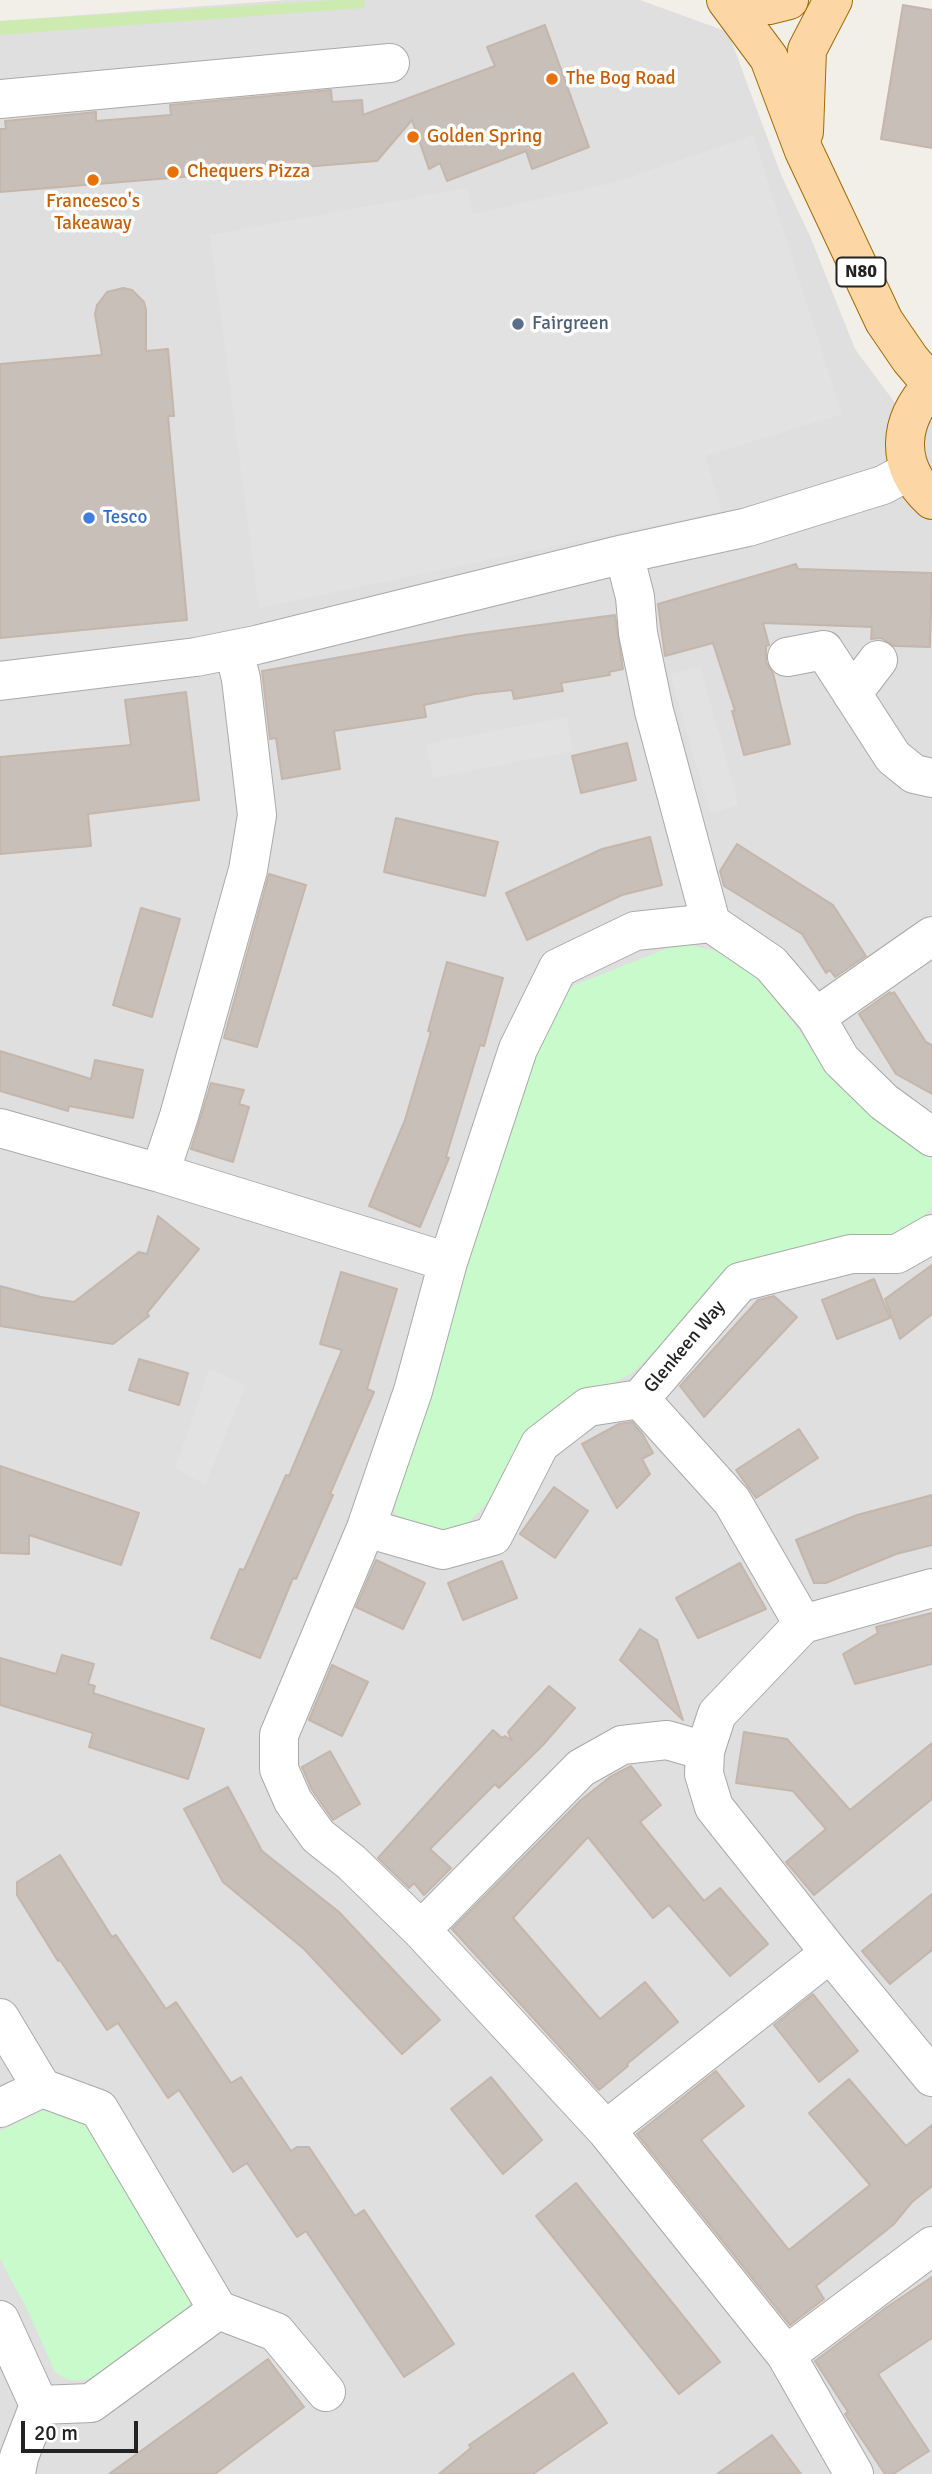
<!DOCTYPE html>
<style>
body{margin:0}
#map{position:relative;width:932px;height:2474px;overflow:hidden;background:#f2efe9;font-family:Signika,sans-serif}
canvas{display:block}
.scale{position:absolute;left:21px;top:2421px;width:117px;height:32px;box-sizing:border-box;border:4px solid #222;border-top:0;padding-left:9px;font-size:21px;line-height:24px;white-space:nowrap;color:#222;-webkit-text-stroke:5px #fff;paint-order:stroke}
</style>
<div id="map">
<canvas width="932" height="2474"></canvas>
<div class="scale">20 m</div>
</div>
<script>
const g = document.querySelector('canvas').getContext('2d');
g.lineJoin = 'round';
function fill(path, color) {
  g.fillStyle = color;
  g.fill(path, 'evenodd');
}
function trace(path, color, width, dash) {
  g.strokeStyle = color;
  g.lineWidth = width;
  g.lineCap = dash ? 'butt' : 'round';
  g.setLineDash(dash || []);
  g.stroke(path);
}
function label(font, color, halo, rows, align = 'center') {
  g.font = font + ' Signika,sans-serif';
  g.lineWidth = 7;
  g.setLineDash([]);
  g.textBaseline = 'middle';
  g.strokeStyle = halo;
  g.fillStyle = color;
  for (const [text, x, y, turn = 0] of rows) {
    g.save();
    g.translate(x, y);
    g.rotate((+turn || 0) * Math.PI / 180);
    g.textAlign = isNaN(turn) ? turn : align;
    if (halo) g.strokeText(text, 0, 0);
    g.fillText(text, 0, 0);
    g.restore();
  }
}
const residential = new Path2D(`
 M287,0h353l88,32 54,145 28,59 45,113 55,74 22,-5v2056h-932v-2453z`);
const grass = new Path2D(`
 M336,0h29l-1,8 -364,27v-14z`);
const park = new Path2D(`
 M681,943l61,14 99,128 43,40 48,34v48l-15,18 -22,14 -42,-4 -110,26 -109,111 -50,27 -127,136 -46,-6 -17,-17 7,-31 126,-429 35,-62z
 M56,2108l27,12 101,152 6,26 -2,13 -91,64c-15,8 -28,8 -42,-3l-28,-63 -27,-50v-128l44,-21z`);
const parking = new Path2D(`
 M753,135l89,279 -137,42 17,55 -463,97 -49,-373 257,-47 6,26 147,-33z
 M700,666l39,139 -29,8 -40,-139z
 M567,717l6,34 -140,27 -7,-34z
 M209,1369l37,16 -41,100 -30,-17z`);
const building = new Path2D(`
 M903,5l29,5v138l-51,-9z
 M545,25l44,122 -57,22 -6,-18 -79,30 -7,-18 -11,6 -17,-49 -35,41 -377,31v-63h6l-1,-8 91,-9v9l75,-6 -1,-10 161,-15 1,12 30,-2 1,15 132,-49 -8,-19z
 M123,288l9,2 12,12 2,8v41l22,-2 6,67h-6l19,204 -187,18v-274l102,-9 -7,-41 2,-9 10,-13z
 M796,564l2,5 134,4 -2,74 -36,-1 -13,-8 -10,1 1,-12 -109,-4 6,22 -3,1v16l7,11 17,71 -46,11 -12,-44h3l-22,-68 -48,13 -7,-52z
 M615,615l8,54 -14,3 1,3 -49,8 2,8 -49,8 -2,-9 -37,4 -51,11 2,12 -92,14 6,38 -58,10 -6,-41 -6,1 -8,-68 203,-36z
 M186,692l13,108 -111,14 3,32 -91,8v-97l131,-12 -6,-45z
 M627,743l9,37 -55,13 -9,-37z
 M396,818l102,24 -13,54 -101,-24z
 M650,837l12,48 -40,10 -95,45 -21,-47 96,-44z
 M737,844l96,61 33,51 -31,21 -5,-7 -4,3 -24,-39 -78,-48 -4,-15z
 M269,874l37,11 -49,162 -33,-9z
 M141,908l39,11 -28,98 -39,-12z
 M447,962l56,16 -19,68 -4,-1 -34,112 3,1 -29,69 -51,-21 36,-86 26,-88 -3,-1z
 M890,992l1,2 3,-2 32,50 6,3v49l-36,-20 -37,-60z
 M0,1051l91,28 4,-19 48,10 -10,48 -64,-12 -1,5 -68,-20z
 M211,1083l33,7 -5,14 10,3 -16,55 -42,-13z
 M158,1216l41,33 -52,64 2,3 -36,28 -113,-18v-40l41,11 33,5 65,-50 8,2z
 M932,1265v49l-32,25 -15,-40z
 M341,1272l56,17 -30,100 7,3 -44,102 3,1 -37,84 -3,-1 -33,80 -49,-20 29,-69 4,1 42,-95 3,1 53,-126 -22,-6z
 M874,1279l16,39 -53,21 -15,-39z
 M774,1296l23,21 -93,100 -24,-31 78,-86z
 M139,1359l49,14 -9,32 -50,-15z
 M632,1422l11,13 10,18 -11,6 8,15 -33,34 -35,-64 37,-20z
 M799,1429l19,29 -62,40 -20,-28z
 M0,1466l139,47 -18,52 -92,-30v19l-29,-1z
 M554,1487l34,24 -33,47 -35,-24z
 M932,1495v50l-36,9 -70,29h-12l-18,-43 61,-25z
 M376,1560l49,23 -22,46 -47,-22z
 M502,1561l15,37 -54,22 -15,-37z
 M740,1563l26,46 -68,29 -22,-40z
 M932,1613v51l-77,20 -12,-30 35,-21 -2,-6z
 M640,1629l17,11 26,80 -63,-60z
 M62,1655l32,9 -6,20 7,2 -2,7 111,36 -16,50 -99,-32 4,-14 -93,-28v-47l56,16z
 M332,1665l36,17 -26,54 -33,-16z
 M549,1686l26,22 -32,37 -44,43 -4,-4 -65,65 21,19 -27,27 -10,-12 -5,5 -31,-30 115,-128 9,8 3,-2 7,5 -4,-9z
 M744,1732l43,7 63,71 82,-67v56l-118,96 -28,-33 40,-33 -33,-38 -57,-8z
 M330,1751l30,53 -27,16 -21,-30 -10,-23z
 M631,1766l30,39 -21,17 64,79 16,-13 48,56 -38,32 -61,-71 -16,13 -65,-81 -75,81 87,101 45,-37 33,40 -51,42 1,2 -29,24 -147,-161 129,-129 29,-23z
 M228,1787l34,64 77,61 101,108 -38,34 -98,-105 -81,-67 -39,-73z
 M60,1855l52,82 4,-2 50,74 10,-7 55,81 10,-6 50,74 6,-4h12l46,69 9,-6 90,134 -50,33 -98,-146 -9,6 -50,-74 -14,9 -54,-82 -11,8 -50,-75 -11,7 -47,-70 -2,1 -41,-66v-13z
 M932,1894v56l-42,34 -28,-33z
 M813,1994l45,57 -39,31 -45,-57z
 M716,2071l28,35 -43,34 88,110 81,-65 -61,-72 40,-34 57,67 26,-21v61l-20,16 -19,23 -77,61 8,13 -34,26 -153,-191z
 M491,2077l51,63 -39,34 -52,-65z
 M576,2183l144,179 -41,32 -143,-178z
 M932,2277v61l-54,36 51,77 -36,23h-8l-40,-60 3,-2 -33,-51 72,-54z
 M268,2359l36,48 -89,67h-106z
 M573,2373l34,50 -74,51h-94l32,-26 -2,-3z
 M772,2435l29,39h-84z`);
const minor = new Path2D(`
 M0,99l390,-36
 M624,554l11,43 3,36 16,78 57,212 -76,8 -77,37 -40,81 -70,213 -35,129 -47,137 -87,207v34l14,32 25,35 33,26 70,68 185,200 180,225 68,119
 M787,657l37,-7 69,107 21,17 18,4
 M0,681l196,-24 60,-12 368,-91 124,-27 135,-42 26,-14
 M852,694l26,-34
 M711,923l60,41 45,53 25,43 43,42 48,35
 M816,1017l116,-81
 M0,1128l160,45 288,89
 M160,1173l19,-57 69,-246 9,-55 -16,-136 -7,-29
 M640,1399l92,102 71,123
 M366,1528l77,22 50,-14 47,-92 48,-37 52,-8 100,-117 111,-28h46l35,-20
 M705,1751l-1,23 10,33 116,146
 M421,1930l160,-162 41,-23 45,-5 38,11 12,-37 86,-90 129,-36
 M0,2018l42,70 57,21 119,201 -127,93 -52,2 -20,52 -3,17
 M0,2108l42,-20
 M606,2130l224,-177 102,124
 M218,2310l58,22 50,60
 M0,2320l39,85
 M786,2355l146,-109`);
const primary = new Path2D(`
 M726,0l43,58 35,93 80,170 26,38 22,26
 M729,0l40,5 20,-5
 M804,132l3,-82 26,-50
 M932,385c-34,36 -38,80 0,115`);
const markers = [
 [552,79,7,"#e8710a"],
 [413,137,7,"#e8710a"],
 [173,172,7,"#e8710a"],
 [93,180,7,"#e8710a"],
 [518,324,7,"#5c6f8a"],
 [89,518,7,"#3f7fe0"]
];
const shields = [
 [861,272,49]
];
const shieldNames = [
 ["N80",861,272]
];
const foodNames = [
 ["The Bog Road",566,79],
 ["Golden Spring",427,137],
 ["Chequers Pizza",187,172],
 ["Francesco's",93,202,"center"],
 ["Takeaway",93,224,"center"]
];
const serviceNames = [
 ["Fairgreen",532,324]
];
const shopNames = [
 ["Tesco",103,518]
];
const streetNames = [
 ["Glenkeen Way",685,1347,-50]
];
fill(residential, '#e0dfdf');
fill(grass, '#cdebb0');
fill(park, '#c8facc');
fill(parking, '#e2e2e2');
fill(building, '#c7bfb8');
trace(building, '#c4b6ab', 2);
trace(minor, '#a9a9a9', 40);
trace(primary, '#a06b00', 40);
trace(minor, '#fff', 38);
trace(primary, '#fcd6a4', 38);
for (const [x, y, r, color] of markers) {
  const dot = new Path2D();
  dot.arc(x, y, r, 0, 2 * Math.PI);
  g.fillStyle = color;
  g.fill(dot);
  trace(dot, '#fff', 2.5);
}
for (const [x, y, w] of shields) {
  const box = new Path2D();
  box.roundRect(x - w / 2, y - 14.5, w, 29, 5);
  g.fillStyle = '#fff';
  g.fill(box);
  trace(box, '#222', 2);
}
label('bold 18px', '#222', null, shieldNames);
label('19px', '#c56008', '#fff', foodNames, 'left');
label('19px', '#4e5e75', '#fff', serviceNames, 'left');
label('19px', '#366cbe', '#fff', shopNames, 'left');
label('19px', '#222', '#fff', streetNames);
</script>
